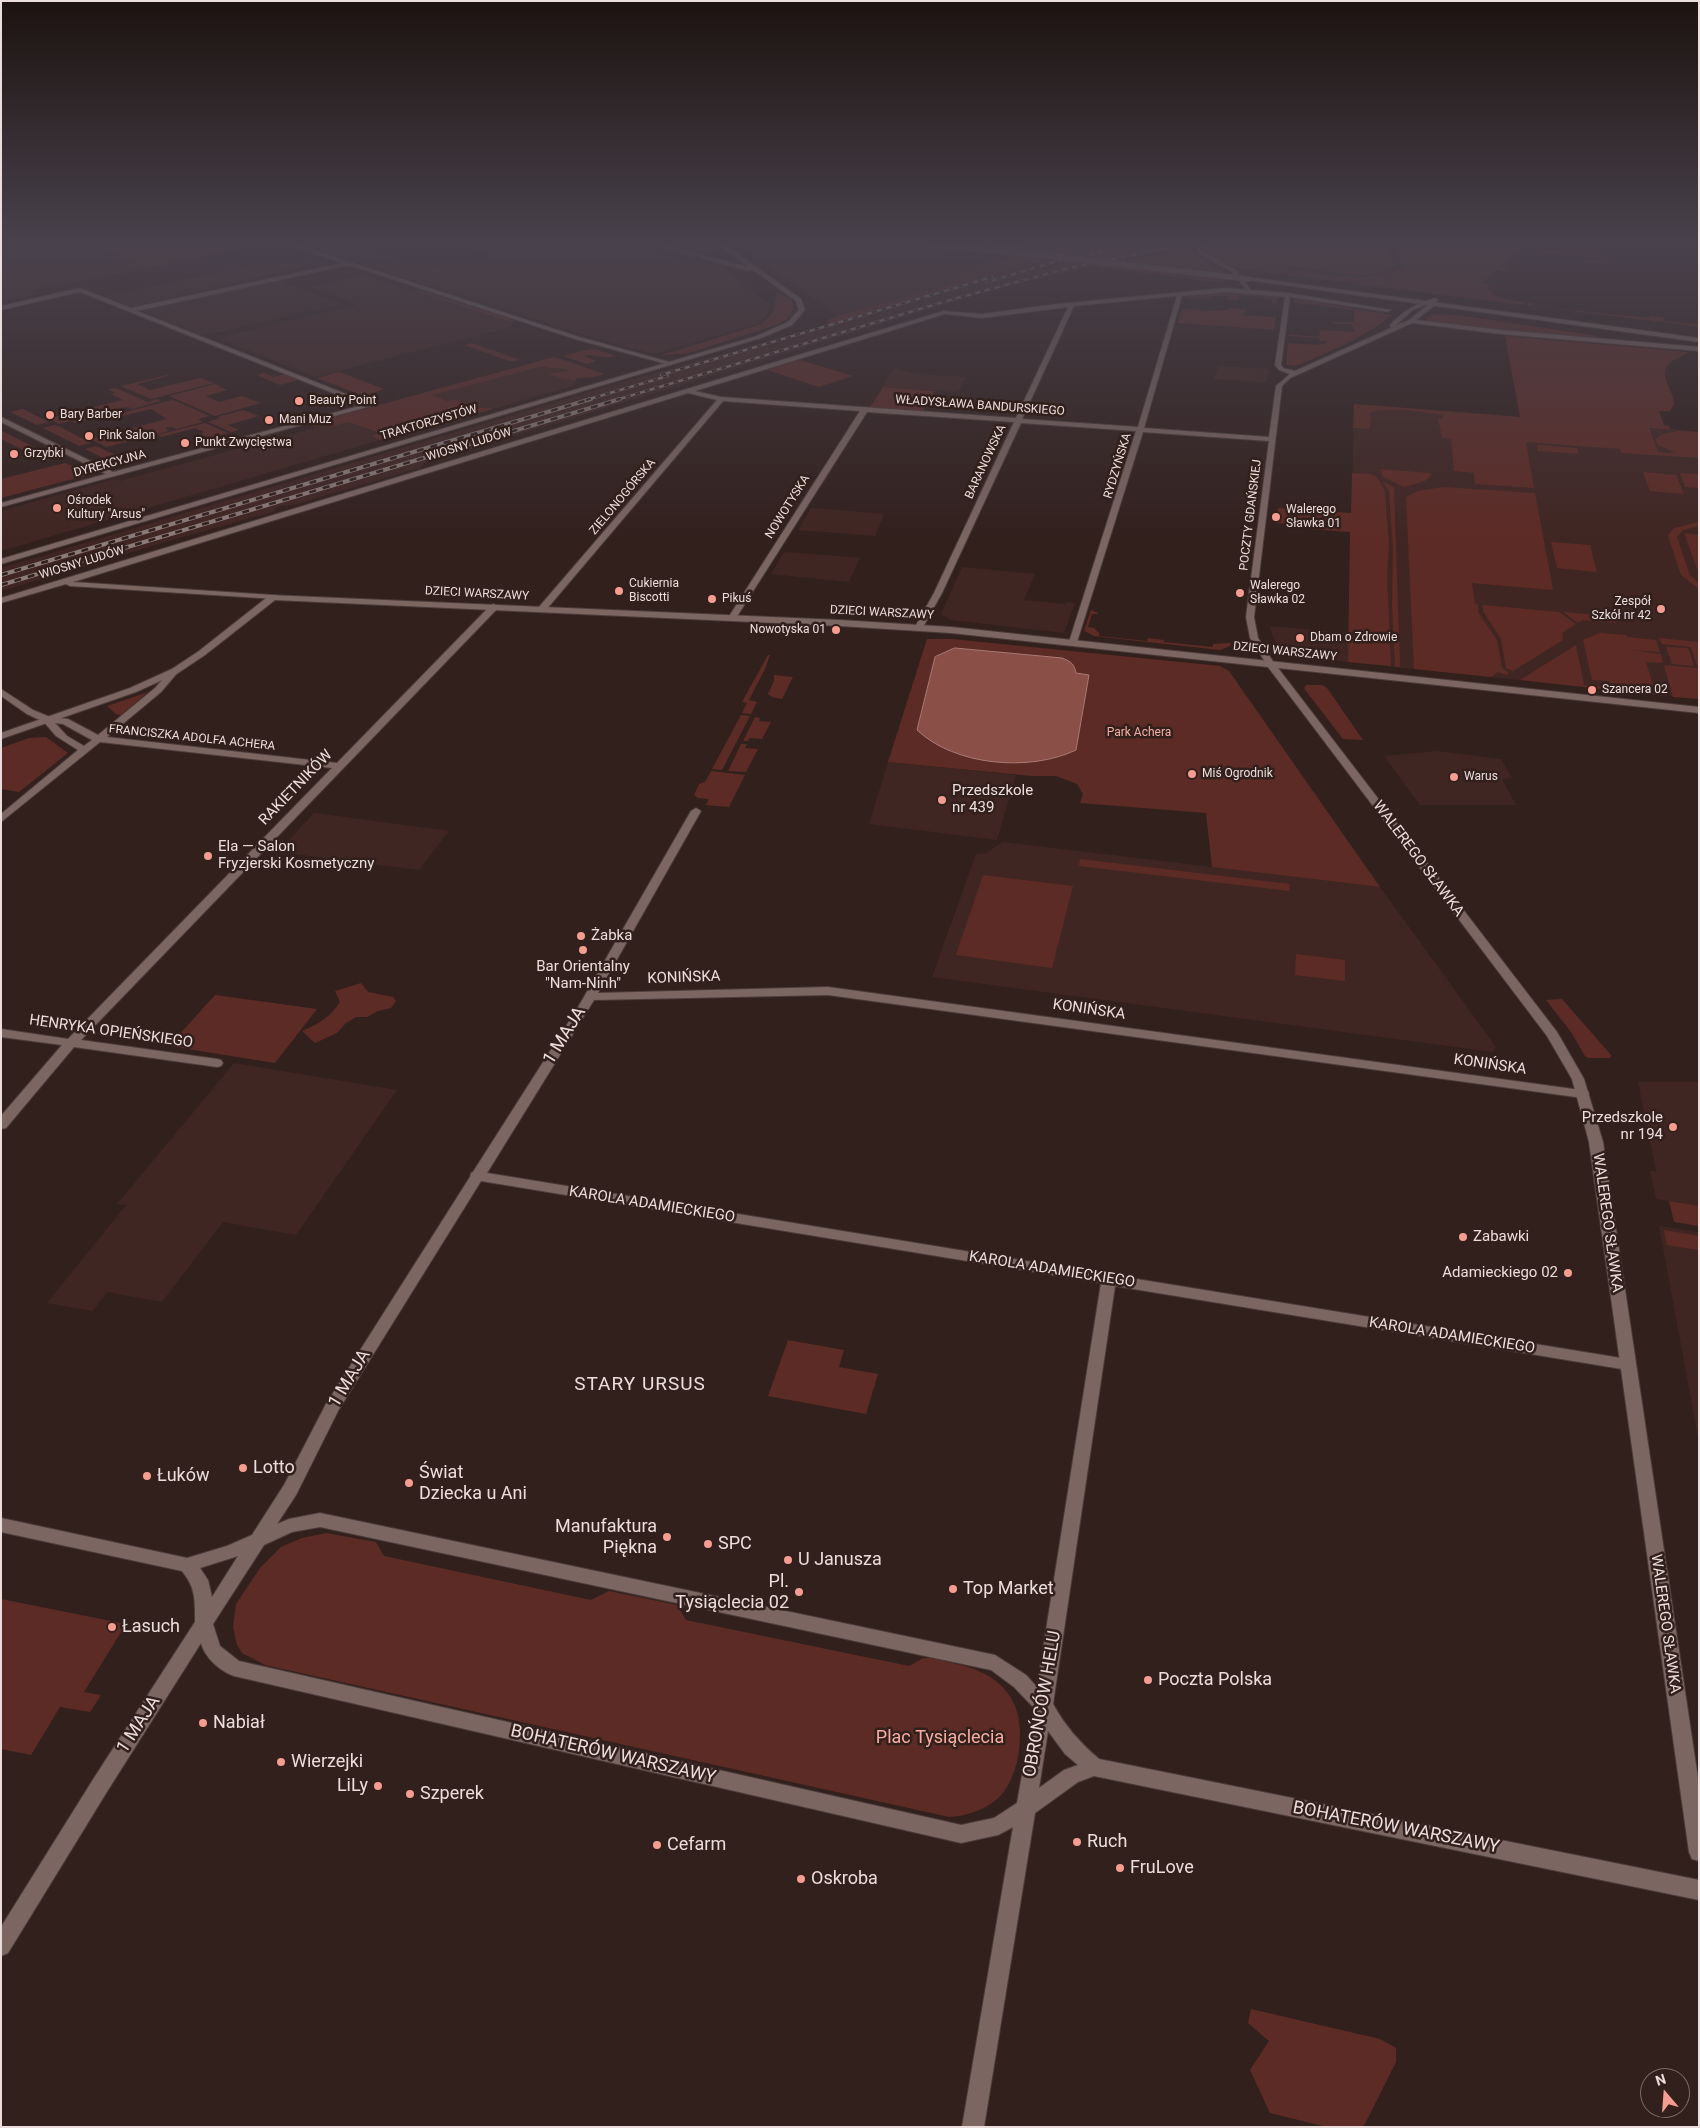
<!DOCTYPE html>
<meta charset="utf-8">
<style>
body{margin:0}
#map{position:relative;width:1700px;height:2128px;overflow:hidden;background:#32201d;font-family:Roboto,sans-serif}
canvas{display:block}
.frame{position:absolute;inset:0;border:2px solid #ebdddb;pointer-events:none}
.north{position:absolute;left:1640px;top:2068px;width:50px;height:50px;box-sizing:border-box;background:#32201d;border:1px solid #7c6c69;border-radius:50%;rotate:342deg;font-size:14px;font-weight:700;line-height:20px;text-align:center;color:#ebdddb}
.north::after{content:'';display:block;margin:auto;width:18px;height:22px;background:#f59d90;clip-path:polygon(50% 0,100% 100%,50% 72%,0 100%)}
</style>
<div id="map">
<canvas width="1700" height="2128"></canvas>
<div class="frame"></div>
<div class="north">N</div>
</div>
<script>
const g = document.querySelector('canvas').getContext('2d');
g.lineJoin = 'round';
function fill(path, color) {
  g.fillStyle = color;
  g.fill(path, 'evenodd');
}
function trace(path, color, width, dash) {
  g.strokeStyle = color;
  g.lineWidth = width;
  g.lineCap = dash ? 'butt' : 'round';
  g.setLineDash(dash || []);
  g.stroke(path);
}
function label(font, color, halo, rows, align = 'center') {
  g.font = font + ' Roboto,sans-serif';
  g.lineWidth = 5;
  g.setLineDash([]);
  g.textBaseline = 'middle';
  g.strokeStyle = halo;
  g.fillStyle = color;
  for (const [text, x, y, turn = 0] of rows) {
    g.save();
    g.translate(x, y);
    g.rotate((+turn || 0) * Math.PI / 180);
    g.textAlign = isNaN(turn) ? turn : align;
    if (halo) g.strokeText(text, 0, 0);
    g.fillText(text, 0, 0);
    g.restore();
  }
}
const built = new Path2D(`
 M1,243h86l59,25 -113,22 7,4 -39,8v-24h4l-4,-2z
 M343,243h9l85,24 54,-12 -40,-12h174l96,24 50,38 -2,7 -11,12 -105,30 -59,-16 -277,-88 3,-3z
 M746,243h55l73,5 11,-2 127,11 -62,19 2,8 -115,32 -98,-71z
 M1104,243h103l-132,27 -74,18 -577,175 -4,5 -8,2 -119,35 -12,1 -7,3 2,2 -93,26 -182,54v-23l632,-189 197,-55zM1105,253l15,2 -100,23z
 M1394,243h80l-16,12 -48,-6 1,-1 -15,-2z
 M305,255l22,6 -188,44h-12l-22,-9z
 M364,275l148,48 -1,4 -196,50 -96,-38 1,-2 137,-32 -48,-18z
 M277,280l65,24 -129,30h-13l-56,-22 4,-4z
 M562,359l42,15 -9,3 -18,1 -4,8 -80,23 -14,-1 -26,-9 -6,2 -16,-6z
 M1218,366l52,3 -4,14 -52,-4z
 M894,368l20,6 52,3 -8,15 -75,-5z
 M1354,404l166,13 137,35 -8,-24 50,4v267l-409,-43 -12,-8 -9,-22 80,7z
 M347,419l8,5 25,10 -8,2 8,4 -379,111v-40l114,-32 5,2z
 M811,508l73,6 -9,22 -77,-6z
 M784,552l40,3 36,3 -11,24 -78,-8z
 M962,567l73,7 -11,26 41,4 1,-2 9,1 -11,30 -113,-13 -10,-6z
 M1437,751l64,8 11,19 -10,1 14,26h-96l-36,-49z
 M888,762l128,13 -19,65 -128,-16z
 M314,813h1l134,18 -30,39 -141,-18z
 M1003,842l377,45 116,160 -3,5 -561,-75 44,-123 10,-1z
 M234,1063l163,27 -101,145 -73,-13 -61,80 -55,-10 -14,19 -46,-8 79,-98 -9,-1z
 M1638,1082h61v124l-43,-7 -6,-28h6z
 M1659,1226l40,6v212l-5,-28z`);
const green = new Path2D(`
 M87,243h171l5,1 -117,24z
 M665,243l36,1 17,6c-13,9 -40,0 -53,-7z
 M1080,243h24l-274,81 -4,-3 11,-5 114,-32 -2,-8 63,-19z
 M1139,243h40l-161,35z
 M1226,243h160l8,21 -1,4c-31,16 -71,-1 -104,-1l1,3c35,3 79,15 112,-3l-6,-21 62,9 7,-2 11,-10 45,5 -21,19 8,1 -3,3 -9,-1 -14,13 8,2 -2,4 4,5 13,5 20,3 -3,3 -282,-36 -30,-13 -6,-5 2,-4z
 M1614,243h48l5,5 -51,-2z
 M1191,248l5,6 15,9 -2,1 15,8 3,6 -4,5 -132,-17z
 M1543,250l60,4 7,10 -24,-1 -1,-2h16l-2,-2 2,-1 -4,-3 -59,-1z
 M420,290l84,27 12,4 -6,1 -96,-31z
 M1225,292l49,3 4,1 -1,8 -5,-1v-4h-8v-2l-20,-1 -6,2v2h-10v-4h-18v2l3,1 -28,-1 5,-2z
 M777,293l14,6c6,12 -2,19 -12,25l-90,29 -27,2 100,-31 11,-12z
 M1297,299l95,16c-29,24 -62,36 -96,51l-10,-1 2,-22 31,2 8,-2v-2h-7l-1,-3 -30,-2v-2l30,3 1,-7 35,2 -4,-8h-18v-2h21v-12l-60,-7v-3z
 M1529,303h4l-1,3 117,12 1,-2 13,1 1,4 35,3v3l-172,-22z
 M1182,308l32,3v-1h13l1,-2 16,1 2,2 -3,4 33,2 -2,13 -96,-7z
 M1432,314l26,1 141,21 -6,2 -71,-5 -86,-10 -11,-4z
 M1505,336l183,16c-4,4 -12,6 -17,10 -15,12 3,28 3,42l-4,7h-11l5,14 5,1 1,3 29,3 -50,-4 9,24 18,1 -18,-8 -3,-5 5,-5 18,-4 21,1v26l-78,-5 -1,-4 -94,-7 8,46 -59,-4 -1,-11 -20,-2 -3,-32 -9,-1 -4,-20 4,1 1,-4c-17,-2 -57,-10 -72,-2l-1,16 -17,-1 1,-24 166,13z
 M472,343l48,17 -8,2 -48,-17z
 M595,349l21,7c-13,4 -19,-3 -32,0l12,5 -9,3 -24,-8 22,-6z
 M554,357l50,17 -9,3 -18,1 -1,2 -12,-1 -16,-5c8,-2 15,0 21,-4 -10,-3 -17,0 -26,-4l-111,29 15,6 6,-2 26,9h11l3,1 -73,21 -12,-4 -15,4 1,1 -5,2 5,2 -1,1 -13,4 -9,-4 8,-3 -30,-11 -16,4 -7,-2 -12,3 -2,-2 5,-3z
 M800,360l53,16 -34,11 -52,-17z
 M339,372l45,17 -15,5 11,4h-11l-52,-20z
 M264,373l9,4 11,-3 14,6 -18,5 -24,-10z
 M167,375l1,1 -31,8 13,6 50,-12 14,5 -63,16 -30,-13z
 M215,384l12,6 -21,6 13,6 23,-6 19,7 -46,13 -46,-20z
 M883,387l52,4 -12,20 -53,-4z
 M116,388l32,14 9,-3 4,2 -29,8 -4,-2 -7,1 2,3 -19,5 -4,-2 -8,1 4,3 -20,5 -6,-2 -11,3 -10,-6 74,-18 -12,-6 4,-1 -7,-4z
 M173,400l37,16 -12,3 5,3 -27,7 -5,-2 -6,1 4,3 -20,5 -4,-2 -7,1 3,3 -34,9 -17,-8 77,-20 -16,-10 -33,8 -5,-2z
 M23,409l26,13 -12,3 -27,-13z
 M243,410l16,6 -31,9 11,5 -8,2 -23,-10 12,-4 -3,-1z
 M205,423l23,10 -19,5 -9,-4 4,-2 -9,-4 -33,9 -5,-2z
 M55,425l5,2 31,16 -12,3 -36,-18z
 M1,431h1l54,27 -11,3 -44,-22z
 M1537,445l40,3 2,6 -41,-3z
 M96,446l34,16 -13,3 -32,-16z
 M65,463l8,3 9,1 10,7 -91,24v-19z
 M1380,469l49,4 3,2 -7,6 -21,6 -21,-10z
 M1643,472l33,3 8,19 -34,-3z
 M1352,473l18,1 7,3 8,14 4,55 -2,28 4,92 -43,-4 2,-130 -56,-4v-4l-18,-1 2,-15 73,5z
 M1680,473l19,1v14l-14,-1z
 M1382,481l12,6 6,180h-5l-3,-61 1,-58 -4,-57z
 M1443,487l92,6 18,97 -81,-7 3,21 3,1v7l19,28 5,28 7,5 -3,2 -8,-3 -7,5 -77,-8 -8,-172 12,-6z
 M1699,522v4l-16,4 -6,7 13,38 9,8v6l-18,-14 -13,-39 6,-8z
 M1684,533l15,2v39z
 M1551,542l39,3 7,27 -40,-4z
 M1483,605l76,7 17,12 -14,9 1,7 -50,31 -7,-3 -5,-29 -18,-28z
 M1091,610l7,3v1h-6l-4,13 6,1 5,5v3l48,5 1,-3 16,2v2l49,5v-3l18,-1 -1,3 -10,4 -126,-14 -10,-5z
 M1563,612l43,4 9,5 1,2 -33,-3 -5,3z
 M1600,633l26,2 1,2 29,3 4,12 -30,-2 31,4 2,9 -17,-1 9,30 11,1v3l-146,-16 56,-35 8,40 17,2v-3l9,1 -1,-4 -17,-1 -9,-40z
 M1659,638l40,4v57l-26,-2 -9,-32 34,3 -7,-21 -29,-3z
 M927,639h25l268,27 9,5 151,216 -168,-20 -6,-54 -126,-10 3,-9 -6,-10 -21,-8h-24l-144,-14z
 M1666,647l22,1 6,18 -22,-2z
 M768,655h2l-5,14 -16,31 8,2 -6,12 -9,-1 5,-10 -5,-1z
 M774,675l19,2 -11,22 -10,-2 -4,-3 6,-13z
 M1306,685h16l5,3 36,52 -20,-1 -37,-48 -2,-3z
 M148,692l-27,23 -5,-1 -9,-8z
 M741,715l9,1 -28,54 -10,-1z
 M755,717l5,1 -1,3 12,1 -9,17 -12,-1 -2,3h-5z
 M46,737l22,16 -49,39 -18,-3v-41l28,-10z
 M741,744h6l-2,4 13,1 -12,23 -18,-1z
 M711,771l34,4 -16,32 -23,-2 3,-6 -11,-1 -4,-3 5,-11 6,-2z
 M1080,859l210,25 -1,7 -210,-25z
 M983,875l90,11 -21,82 -96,-13z
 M1296,954l49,6v21l-50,-6z
 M361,983l7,9 25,5 3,4 -5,7 -13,3 -11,6h-11l-10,6 -9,10 -22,10 -13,-12c17,-7 28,-14 38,-29l-5,-11z
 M215,995l102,14 -42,54 -106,-17z
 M1562,999l49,56 -1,3h-22l-3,-2 -14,-24 -25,-32z
 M1669,1201l30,5v20l-25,-4z
 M1664,1230l35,6v14l-32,-5z
 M788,1340l56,10 -5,17 39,7 -12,40 -98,-18z
 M326,1533l50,9 8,14 207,44 18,-9 68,14 9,15 223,46c5,-2 12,-8 17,-8 9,-1 21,4 30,6 54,11 72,46 61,98 -4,15 -11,32 -25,41 -13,9 -28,13 -43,14l-684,-152 -23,-12 -5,-8 -4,-18 3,-23 24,-36 21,-21 21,-9z
 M1,1599l125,25 -42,68 17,3 -11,17 -30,-5 -29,48 -30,-6z
 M1251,2009l129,30 16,9v14l-31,62 -3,3h-35l-57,-14 -20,-43 19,-29 -21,-18z`);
const water = new Path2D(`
 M955,648l107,10c10,4 12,6 14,15l13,2 -13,75c-46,22 -121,16 -159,-20l18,-73z`);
const minor = new Path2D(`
 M1205,243h11l-7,2 -7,6 34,19 14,19h-4l-14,-17 -34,-19 -2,-3z
 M295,244l284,93 94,26 -3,2 -95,-26 -226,-74 -212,46 234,93v2l-370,101v-4l105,-29 -105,-52v-5l112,55 250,-67 -283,-113 -79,18v-4l79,-18 51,20 212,-45 -50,-16z
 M1226,288l62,5 103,17 -3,2 -98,-15 -9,68 2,3 12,3 96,-43 -1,-3c13,-14 27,-22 45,-27l3,2 -4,6 -18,14 85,10 198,17v4l-198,-17 -89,-11 -122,55 -8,8 -28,231 4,21 16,25 -4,3 -3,-1 -17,-27 -4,-21 23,-176 -126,-9 -66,210 -4,3 -4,-3 67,-211 -115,-8 -79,170 -19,34 -4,3 -4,-3 19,-34 80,-171 -147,-10 -131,206 -4,3 -4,-3 132,-207 -137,-10 -178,210h-6v-4l178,-207 -29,-7 -615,189 200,13h3v4l-206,-13 -4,-2 -65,19v-5l942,-287 39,3 75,-10zM1226,292l59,5 -10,68 4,5 11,4 -14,12 -7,51 -125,-9 38,-132zM1177,296l-39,131 -116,-8 52,-113zM1430,303l-21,17 -14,6 18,-16zM1068,307l-52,111 -295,-21 -26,-6 250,-77 37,4z
 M494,604l4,3 -1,2 -416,431 136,19 4,1 2,3 -2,3 -4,1 -143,-20 -68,81 -5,1v-13l61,-71 -61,-8v-8l67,10 264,-271 -232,-26 -99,80v-8l77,-64 -22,-14 -12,-14 -17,-8 -26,-18v-7l32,21 17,7 18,2 30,16 57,-47 17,-19 3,-1 4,3 -18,21 -54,45 230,26 154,-158zM55,723l8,1 29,16 -8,6 -17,-10z
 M696,808l5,3 -103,182 230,-6 760,104 1,3 -1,3 -5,1 -755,-103 -234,5 -107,173 1146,187 3,4 -3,4 -5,2 -513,-84 -62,418c12,22 27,39 46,55l600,121v20l-605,-124 -16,6 -43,31 -51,314h-22l51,-300 -15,8 -37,8 -727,-167c-14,-5 -29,-18 -33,-33l-93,147 -100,163 -7,3v-29l93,-149 101,-156c0,-21 1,-34 -13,-51l-181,-39v-14l186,40 40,-12 25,-11 32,-50 42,-81 144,-227 1,-4 2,-1 104,-163 114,-198zM481,1181l620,102 -64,404 -11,-12 -31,-20 -675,-142 -31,6 -12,5 19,-29 42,-84zM320,1527l671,143 23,17 20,21 -17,95 -23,15 -33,7 -722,-164 -19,-15 -7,-22 51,-79 28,-13zM238,1556l-26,41 -4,-17 -8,-12zM1048,1731l17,23 13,11 -14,5 -25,18z`);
const tertiary = new Path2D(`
 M655,243h6l13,5 75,19 -27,-19 -22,-5h21l6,3 74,53 4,11 -13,15 -31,13 -760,226v-5l756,-223 31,-14 11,-12 -3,-9 -44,-32 -3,2 -79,-21z
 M270,595l570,25 111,7 748,80v6l-421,-45 279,364 27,47 19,63 96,643v76l-7,-2 -3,-7 -100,-710 -17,-63 -25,-43 -279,-369 -317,-34 -111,-7 -565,-26 -70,55 -27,18 -42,19 -135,47v-6l129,-45 42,-19 27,-18z`);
const secondary = new Path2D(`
 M892,243h16l-3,2z
 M954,243l92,5 3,2 -3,2 -90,-7z
 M1248,277l451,61v4l-453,-62z`);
const railFar1 = new Path2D(`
 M1065,262l65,-19
 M987,282l84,-25
 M661,375l331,-98
 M586,400l82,-24
 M616,400l334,-100 115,-31 124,-26`);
const rail = new Path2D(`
 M1,575l590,-176
 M1,585l619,-186`);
const secondaryBridge = new Path2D(`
 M905,243l154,14 189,22`);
const markers = [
 [299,401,5,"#f59d90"],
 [50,415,5,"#f59d90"],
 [269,420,5,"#f59d90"],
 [89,436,5,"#f59d90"],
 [185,443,5,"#f59d90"],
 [14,454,5,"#f59d90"],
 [57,508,5,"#f59d90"],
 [1276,517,5,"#f59d90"],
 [619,591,5,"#f59d90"],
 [1240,593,5,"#f59d90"],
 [712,599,5,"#f59d90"],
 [1661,609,5,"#f59d90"],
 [836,630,5,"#f59d90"],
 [1300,638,5,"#f59d90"],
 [1592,690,5,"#f59d90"],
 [1192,774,5,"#f59d90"],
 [1454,777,5,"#f59d90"],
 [942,800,5,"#f59d90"],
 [208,856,5,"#f59d90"],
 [581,936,5,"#f59d90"],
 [583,950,5,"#f59d90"],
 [1673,1127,5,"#f59d90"],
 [1463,1237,5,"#f59d90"],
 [1568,1273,5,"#f59d90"],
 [243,1468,5,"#f59d90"],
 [147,1476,5,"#f59d90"],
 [409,1483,5,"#f59d90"],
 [667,1537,5,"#f59d90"],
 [708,1544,5,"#f59d90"],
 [788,1560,5,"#f59d90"],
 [953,1589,5,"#f59d90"],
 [799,1592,5,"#f59d90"],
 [112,1627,5,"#f59d90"],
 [1148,1680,5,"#f59d90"],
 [203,1723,5,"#f59d90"],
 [281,1762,5,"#f59d90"],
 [378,1786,5,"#f59d90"],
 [410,1794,5,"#f59d90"],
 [1077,1842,5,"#f59d90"],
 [657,1845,5,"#f59d90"],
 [1120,1868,5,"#f59d90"],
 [801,1879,5,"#f59d90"]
];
const farPoinames = [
 ["Beauty Point",309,401],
 ["Bary Barber",60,415],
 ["Mani Muz",279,420],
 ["Pink Salon",99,436],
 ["Punkt Zwycięstwa",195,443],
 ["Grzybki",24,454],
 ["Ośrodek",67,501],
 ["Kultury \"Arsus\"",67,515],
 ["Walerego",1286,510],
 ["Sławka 01",1286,524],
 ["Cukiernia",629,584],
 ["Biscotti",629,598],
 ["Walerego",1250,586],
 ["Sławka 02",1250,600],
 ["Pikuś",722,599],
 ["Zespół",1651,602,"right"],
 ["Szkół nr 42",1651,616,"right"],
 ["Nowotyska 01",826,630,"right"],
 ["Dbam o Zdrowie",1310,638],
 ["Szancera 02",1602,690],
 ["Miś Ogrodnik",1202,774],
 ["Warus",1464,777]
];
const farStreetnames = [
 ["WŁADYSŁAWA BANDURSKIEGO",980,406,4],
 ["TRAKTORZYSTÓW",429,423,-16],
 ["WIOSNY LUDÓW",469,445,-17],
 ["BARANOWSKA",986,462,-65],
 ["DYREKCYJNA",110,464,-15],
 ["RYDZYŃSKA",1118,466,-73],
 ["ZIELONOGÓRSKA",623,497,-50],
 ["NOWOTYSKA",788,507,-58],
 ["POCZTY GDAŃSKIEJ",1251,515,-83],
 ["WIOSNY LUDÓW",82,563,-17],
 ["DZIECI WARSZAWY",477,594,3],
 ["DZIECI WARSZAWY",882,613,3],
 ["DZIECI WARSZAWY",1285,652,6],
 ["FRANCISZKA ADOLFA ACHERA",192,738,6]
];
const farParknames = [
 ["Park Achera",1139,733]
];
const streetNames = [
 ["RAKIETNIKÓW",296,788,-46],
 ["WALEREGO SŁAWKA",1418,859,53],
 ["KONIŃSKA",684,978,-2],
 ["KONIŃSKA",1089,1010,8],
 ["HENRYKA OPIEŃSKIEGO",111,1032,8],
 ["KONIŃSKA",1490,1065,8],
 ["KAROLA ADAMIECKIEGO",652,1205,9],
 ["WALEREGO SŁAWKA",1607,1223,82],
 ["KAROLA ADAMIECKIEGO",1052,1270,9],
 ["KAROLA ADAMIECKIEGO",1452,1336,9],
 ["WALEREGO SŁAWKA",1665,1624,82]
];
const poiNames = [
 ["Przedszkole",952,791],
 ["nr 439",952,808],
 ["Ela — Salon",218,847],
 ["Fryzjerski Kosmetyczny",218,864],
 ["Żabka",591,936],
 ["Bar Orientalny",583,967,"center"],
 ["\"Nam-Ninh\"",583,984,"center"],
 ["Przedszkole",1663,1118,"right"],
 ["nr 194",1663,1135,"right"],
 ["Zabawki",1473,1237],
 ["Adamieckiego 02",1558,1273,"right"]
];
const nearStreetnames = [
 ["1 MAJA",565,1036,-58],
 ["1 MAJA",350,1379,-59],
 ["OBROŃCÓW HELU",1043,1704,-80],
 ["1 MAJA",139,1725,-57],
 ["BOHATERÓW WARSZAWY",613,1755,13],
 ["BOHATERÓW WARSZAWY",1396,1828,11]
];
const nearPoinames = [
 ["Lotto",253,1468],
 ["Świat",419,1473],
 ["Dziecka u Ani",419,1494],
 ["Łuków",157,1476],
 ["Manufaktura",657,1527,"right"],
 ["Piękna",657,1548,"right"],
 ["SPC",718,1544],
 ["U Janusza",798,1560],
 ["Pl.",789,1582,"right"],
 ["Tysiąclecia 02",789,1603,"right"],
 ["Top Market",963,1589],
 ["Łasuch",122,1627],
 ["Poczta Polska",1158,1680],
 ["Nabiał",213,1723],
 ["Wierzejki",291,1762],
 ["LiLy",368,1786,"right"],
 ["Szperek",420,1794],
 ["Ruch",1087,1842],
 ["Cefarm",667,1845],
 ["FruLove",1130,1868],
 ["Oskroba",811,1879]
];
const nearParknames = [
 ["Plac Tysiąclecia",940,1738]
];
const nearNeighbourhoodnames = [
 ["STARY URSUS",640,1385]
];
fill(built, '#402622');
fill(green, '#5d2b25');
fill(water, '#8a4f47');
trace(water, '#a77a73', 1);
trace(minor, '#4b3c3a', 2);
trace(tertiary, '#4b3c3a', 2);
trace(secondary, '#4b3c3a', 2);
fill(minor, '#7c6662');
fill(tertiary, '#7c6662');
fill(secondary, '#7c6662');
trace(railFar1, '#8c7c79', 2.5);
trace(rail, '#8c7c79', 4);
trace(railFar1, '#32201d', 2, [5]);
trace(rail, '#32201d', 2.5, [7]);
trace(secondaryBridge, '#4b3c3a', 6, []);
trace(secondaryBridge, '#7c6662', 5.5);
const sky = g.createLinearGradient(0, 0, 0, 541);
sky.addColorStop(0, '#1c1210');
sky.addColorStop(0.45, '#49424c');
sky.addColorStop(1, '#49424c00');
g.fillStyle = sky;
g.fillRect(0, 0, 1700, 541);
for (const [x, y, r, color] of markers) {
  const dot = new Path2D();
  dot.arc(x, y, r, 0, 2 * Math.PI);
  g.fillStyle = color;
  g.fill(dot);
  trace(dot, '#32201d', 2);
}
label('12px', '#ebdddb', '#32201d', farPoinames, 'left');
label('12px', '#ebdddb', '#32201d', farStreetnames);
label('12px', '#f7ada2', '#32201d', farParknames);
label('15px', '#ebdddb', '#32201d', streetNames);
label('15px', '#ebdddb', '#32201d', poiNames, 'left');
label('18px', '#ebdddb', '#32201d', nearStreetnames);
label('18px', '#ebdddb', '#32201d', nearPoinames, 'left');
label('18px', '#f7ada2', '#32201d', nearParknames);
g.letterSpacing = '1px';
label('19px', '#ebdddb', '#32201d', nearNeighbourhoodnames);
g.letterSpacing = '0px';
</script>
